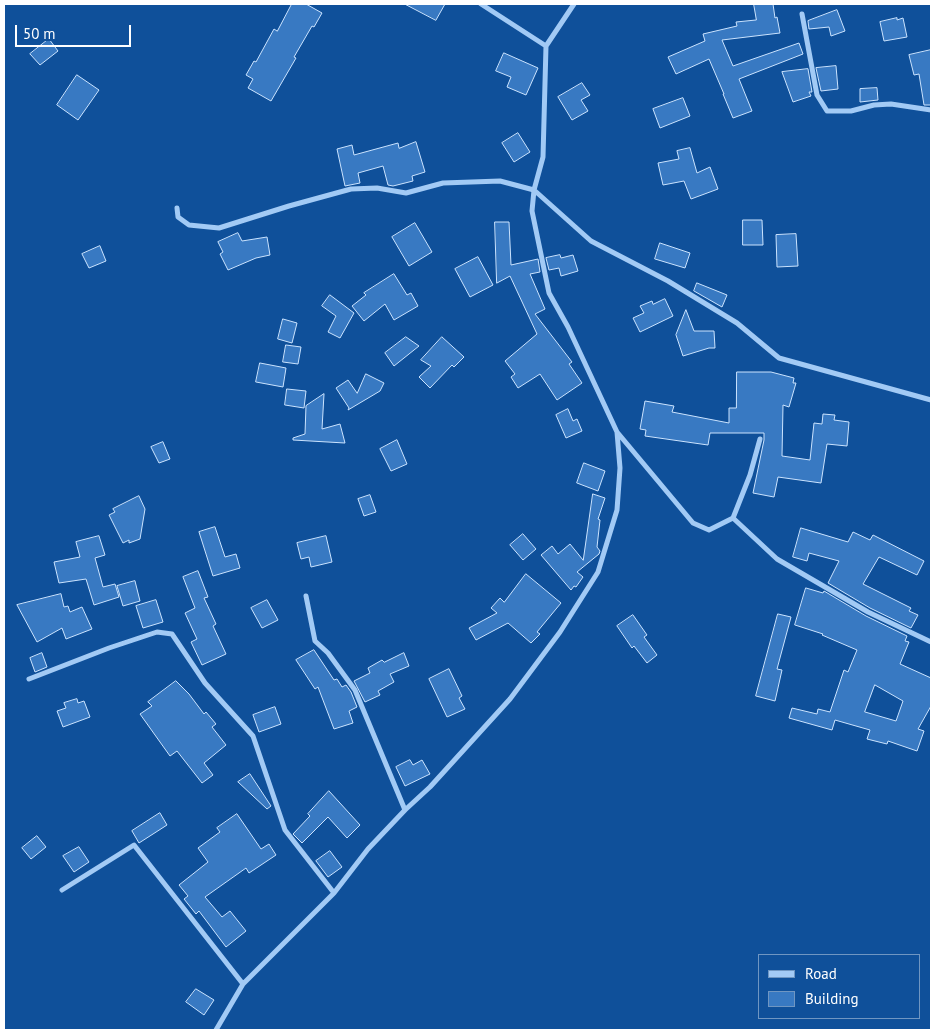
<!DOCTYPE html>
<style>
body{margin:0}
#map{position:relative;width:935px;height:1034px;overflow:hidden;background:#0f509a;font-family:"PT Sans",sans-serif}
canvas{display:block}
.frame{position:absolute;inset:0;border:5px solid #fff;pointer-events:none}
.legend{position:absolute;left:758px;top:954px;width:162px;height:65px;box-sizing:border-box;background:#0f509a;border:1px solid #6f96c2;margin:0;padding:6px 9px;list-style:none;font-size:15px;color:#fff}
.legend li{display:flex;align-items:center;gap:10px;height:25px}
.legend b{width:25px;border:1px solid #6f96c2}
.scale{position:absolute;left:15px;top:25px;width:116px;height:22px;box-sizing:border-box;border:2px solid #fff;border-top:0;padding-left:6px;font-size:15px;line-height:18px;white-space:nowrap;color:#fff;-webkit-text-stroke:4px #0f509a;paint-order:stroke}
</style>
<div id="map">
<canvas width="935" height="1034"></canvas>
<div class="frame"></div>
<ul class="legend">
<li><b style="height:6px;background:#a2caf5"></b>Road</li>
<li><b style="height:14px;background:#3879c2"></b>Building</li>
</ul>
<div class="scale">50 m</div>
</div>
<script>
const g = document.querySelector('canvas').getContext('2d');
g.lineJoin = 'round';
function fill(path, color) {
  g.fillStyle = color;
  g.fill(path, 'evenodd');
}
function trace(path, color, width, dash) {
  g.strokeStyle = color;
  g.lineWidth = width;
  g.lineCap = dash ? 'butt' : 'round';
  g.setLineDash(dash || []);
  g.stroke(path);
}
const building = new Path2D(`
 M292,4h14l16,9 -8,14 -2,-1 -18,31 2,1 -25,43 -23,-13 5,-9 -7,-4 8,-14 2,1 18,-33 3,2z
 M405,4h40l-9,16z
 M754,4h19l2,14 2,-1 3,16 -58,7 11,26 66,-23 4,11 -64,25 13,32 -19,7 -10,-24h1l-15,-35 -33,15 -8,-17 37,-16 -2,-7 34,-8 -1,-4 20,-2z
 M837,10l8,21 -14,5 -2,-9 -20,2 -1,-8z
 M897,18v2l6,-2 4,19 -23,4 -4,-19z
 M49,39l9,12 -18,14 -10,-11z
 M931,50v55h-7l-5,-31 -5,1 -5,-20z
 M504,53l34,15 -12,27 -19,-8 4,-10 -15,-6z
 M836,66l2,23 -17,2 -5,-23z
 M808,69l4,23h-3l2,4 -18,6 -11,-30z
 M77,75l22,15 -21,30 -21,-15z
 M582,83l8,12 -9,5 7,11 -16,9 -14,-23z
 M877,88l1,12 -18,2v-13z
 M683,98l7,18 -30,12 -7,-19z
 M518,133l12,19 -16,10 -12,-19z
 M416,142l9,30 -13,4 1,5 -20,5 -5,-1 -5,-19 -25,7 2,10 -15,3 -8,-37 15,-4 2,10 44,-12 1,5z
 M690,148l7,25 13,-6 8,22 -27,10 -7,-18 -21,4 -5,-22 21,-4 -2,-8z
 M743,220h19l1,25h-20z
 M495,222h14l2,43 27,-6 2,13 -10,2 15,35 -10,5 37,48 -3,2 13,19 -25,17 -17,-26 -22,14 -7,-11 4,-3 -10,-13 32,-27 -27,-58 -13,7z
 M415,223l17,29 -23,14 -17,-29z
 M238,233l4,8 25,-4 3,18 -14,3 -28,12 -8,-16 3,-2 -5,-10z
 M796,234l2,32 -21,1 -1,-32z
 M660,243l30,10 -5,15 -30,-9z
 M100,246l6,15 -17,7 -7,-14z
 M560,255l1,3 12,-3 5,16 -17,5 -2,-8 -10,2 -3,-12z
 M478,257l15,28 -23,12 -15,-28z
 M394,274l13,21 4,-2 7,13 -24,14 -9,-16 -21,17 -12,-15 14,-11 -2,-2z
 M697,283l30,12 -5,12 -28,-16z
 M330,295l24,18 -14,25 -12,-6 8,-16 -14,-10z
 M665,299l8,17 -33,16 -7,-14 11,-5 -4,-7 12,-5 1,3z
 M686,310l8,21h20l1,17h-6l-26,8 -7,-21z
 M283,319l14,4 -5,20 -14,-4z
 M406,337l13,9 -25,20 -9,-13z
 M442,337l22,20 -10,10 -2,-2 -22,23 -11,-11 12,-11 -10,-6z
 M286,345l15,2 -3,17 -15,-2z
 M260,363l26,5 -3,19 -27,-5z
 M737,372h34l23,6 -1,5h3l-7,24 -6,-2 -1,51 28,4 4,-37 8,1 1,-10 12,1 -1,5 15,2 -2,24 -20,-2 -6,39 -43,-6 -4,20 -21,-4 11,-53v-7h-54l-2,12 -63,-9 1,-6 -6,-1 5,-28 29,5 -2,6 57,11v-15h7z
 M366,374l18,9 -4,8 -32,19 1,-2 -13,-20 12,-8 9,13z
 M287,389l19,2 -2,17 -19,-3z
 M324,394l-2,35 18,-5 5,19 -52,-3v-2l12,-4 1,-28z
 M568,409l5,12 4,-2 5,12 -16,7 -10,-23z
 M397,440l10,24 -16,7 -11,-22z
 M163,442l7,17 -11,4 -8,-16z
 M584,463l21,8 -7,20 -21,-8z
 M593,494l12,4 -7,21 2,1 -3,27 3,4 -1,3 -22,18 6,5 -7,10 -2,-1 -3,4 -30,-35 11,-9 6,8 12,-10 13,16z
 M370,495l6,17 -12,4 -6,-17z
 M139,496l6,13 -5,30 -11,4v-3l-6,3 -14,-28 6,-3 -2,-3z
 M215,527l10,30 11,-3 4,14 -27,8 -14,-44z
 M801,528l47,14 5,-10 17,8 3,-5 51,26 -7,14 -38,-18 -16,27 48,24 -2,3 9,4 -7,13 -41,-20 -42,-25 11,-22 -30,-8 -2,8 -14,-4z
 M523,534l13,15 -13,11 -13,-15z
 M99,536l6,19 -10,3 8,29 12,-3 4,13 -25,8 -8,-26 -27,4 -5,-21 26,-5 -4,-15z
 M326,536l6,26 -21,5 -2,-10 -8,2 -4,-16z
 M198,571l10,26 -4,1 12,26 -3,2 13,28 -24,11 -11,-23 6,-3 -12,-26 10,-5 -12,-31z
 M526,574l35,29 -24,29 3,2 -9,9 -23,-20 -32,17 -7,-12 28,-15 -6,-5 9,-10 4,4z
 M135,581l5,20 -17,5 -6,-20z
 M806,588l17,5 1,-2 42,25 41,20 -2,5 4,1 -9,22 31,14v28l-13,23 6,2 -7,20 -29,-10 -1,3 -20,-5 3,-9 -35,-10 -3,10 -43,-12 3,-10 25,6 1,-5 12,3 14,-42 4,2 9,-22 -35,-15 1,-1 -28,-9zM875,685l28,16 -7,20 -31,-9z
 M61,594l3,13 4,-1 2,6 12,-5 10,22 -26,10 -4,-11 -25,14 -20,-37z
 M156,600l7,22 -20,6 -7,-22z
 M267,600l11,20 -16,8 -11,-20z
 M778,614l13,3 -14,52 5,1 -7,31 -19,-5z
 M633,615l14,20 -3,2 13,18 -10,8 -13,-17 -2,2 -15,-22z
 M314,650l20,30 3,-1 5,8 4,-2 5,7 6,15 -8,4 4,12 -19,6 -16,-42 -3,2 -19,-29z
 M42,653l5,14 -12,5 -5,-14z
 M404,653l5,13 -19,8 4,8 -16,9 2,4 -15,7 -11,-21 16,-8 -2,-5 14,-8 2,2z
 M449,669l13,27 -3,2 6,11 -18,8 -18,-38z
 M176,681l13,13 15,20 2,-2 10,12 -4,3 14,18 -22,18 9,12 -11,8 -25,-32 -7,5 -30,-42 12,-8 -4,-4z
 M77,699l1,4 6,-2 6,16 -27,10 -6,-16 9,-3 -2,-5z
 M275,707l6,17 -22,8 -6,-17z
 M410,760l3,5 9,-5 8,14 -25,12 -9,-19z
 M250,774l21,32 -4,3 -29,-27z
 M329,791l31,34 -13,13 -19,-21 -26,26 -9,-9 17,-18 -2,-2z
 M160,813l7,12 -28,18 -7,-12z
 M237,814l24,35 8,-5 7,11 -27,18 -3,-5 -41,29 17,20 8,-6 16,20 -20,16 -27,-36 -3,3 -12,-15 4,-3 -9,-11 29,-23 -10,-14 22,-16 -3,-4z
 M37,836l9,11 -15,12 -9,-11z
 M79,847l10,15 -15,10 -11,-16z
 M330,851l12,16 -14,10 -12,-16z
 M196,989l18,11 -10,15 -18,-13z`);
const minor = new Path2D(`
 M481,4l65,42
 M802,14l15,81 10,16h24l23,-6 17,-1 40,6
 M177,208l1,9 11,8 30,3 70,-22 62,-17 26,-1 29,5 37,-10 57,-2 34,9 9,-33 3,-111 28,-42
 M617,432l76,91 16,7 24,-12 17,-43 10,-36
 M733,518l44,41 91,53 63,30
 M306,596l9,45 13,12 27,37 50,120
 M29,679l80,-31 48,-16 15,2 33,49 48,53 32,94 49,63
 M62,890l72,-45 109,139
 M216,1030l27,-46 91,-91 34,-44 37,-39 25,-23 80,-88 50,-67 38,-60 19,-62 3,-42 -3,-36 -49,-105 -19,-34 -17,-82 2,-21 57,51 77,40 69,42 42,35 152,42`);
fill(building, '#3879c2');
trace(building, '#cbe3fe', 1);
trace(minor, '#a2caf5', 5);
</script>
